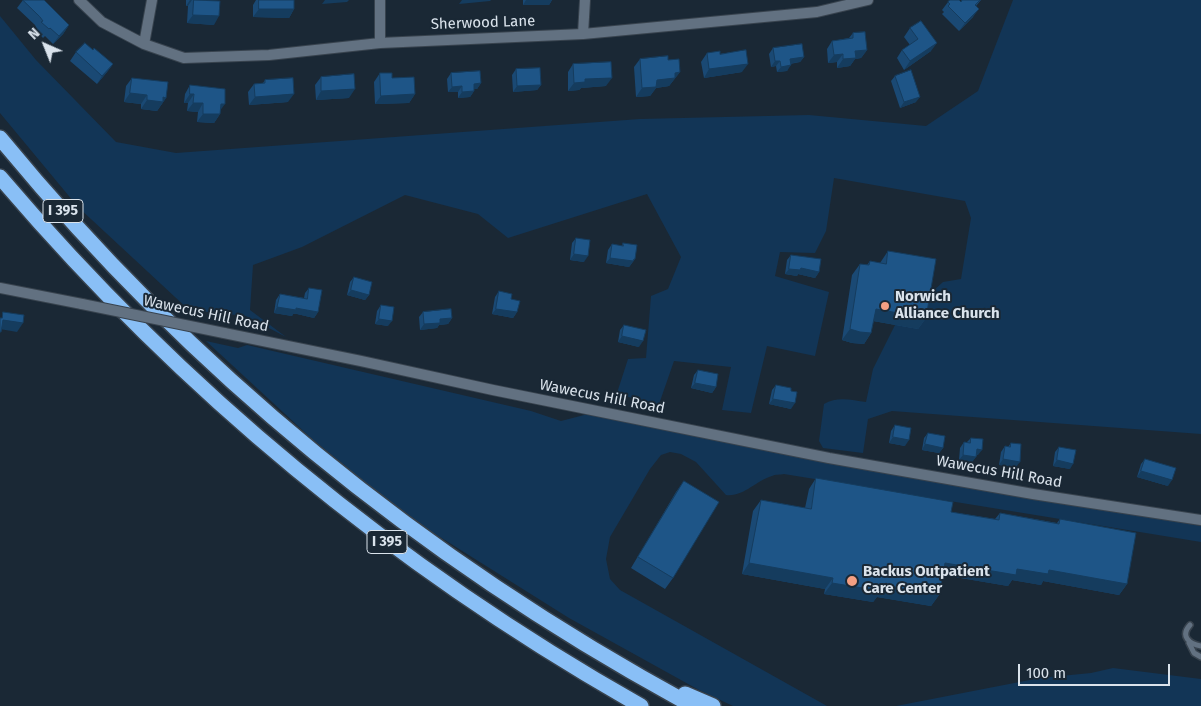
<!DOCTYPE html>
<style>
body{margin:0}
#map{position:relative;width:1201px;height:706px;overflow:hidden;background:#1a2835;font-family:"Fira Sans",sans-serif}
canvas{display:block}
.north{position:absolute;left:20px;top:20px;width:50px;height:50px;-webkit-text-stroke:4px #1a2835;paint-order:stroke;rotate:316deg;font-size:14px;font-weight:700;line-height:20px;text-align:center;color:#dae3ec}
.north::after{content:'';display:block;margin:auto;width:18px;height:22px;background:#dae3ec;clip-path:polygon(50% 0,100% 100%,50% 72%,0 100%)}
.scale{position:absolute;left:1018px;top:664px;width:152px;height:22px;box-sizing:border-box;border:2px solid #dae3ec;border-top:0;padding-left:6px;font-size:15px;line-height:18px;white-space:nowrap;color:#dae3ec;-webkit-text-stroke:4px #1a2835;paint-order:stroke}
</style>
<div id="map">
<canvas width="1201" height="706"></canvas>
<div class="north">N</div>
<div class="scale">100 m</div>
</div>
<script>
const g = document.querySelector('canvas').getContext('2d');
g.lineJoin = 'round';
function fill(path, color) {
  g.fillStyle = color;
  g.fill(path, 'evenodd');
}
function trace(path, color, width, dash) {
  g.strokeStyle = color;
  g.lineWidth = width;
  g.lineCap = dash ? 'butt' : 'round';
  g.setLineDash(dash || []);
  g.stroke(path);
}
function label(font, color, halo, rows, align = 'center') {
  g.font = font + ' "Fira Sans",sans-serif';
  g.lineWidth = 4;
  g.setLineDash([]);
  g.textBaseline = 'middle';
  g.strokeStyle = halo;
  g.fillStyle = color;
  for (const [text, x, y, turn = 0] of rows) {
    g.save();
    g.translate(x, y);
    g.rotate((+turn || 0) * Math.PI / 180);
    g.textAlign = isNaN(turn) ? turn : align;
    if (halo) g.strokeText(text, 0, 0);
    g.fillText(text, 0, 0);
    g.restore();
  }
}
const green = new Path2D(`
 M1013,0h188v434l-309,-23 -24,8 -5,34 -40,-5 -4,-7 5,-37c13,-8 28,-4 42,-2l7,-33 22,-44 48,-43 18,-3 10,-61 -6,-17 -131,-23 -8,53 -11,22 -35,-1 -5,24 54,16 -14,64 -48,-10 -16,67 -29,-3 9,-43 -57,-6 -16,46 -41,-14 11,-34 18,-1 5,-62 17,-7 13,-32 -34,-63 -139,44 -30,-24 -73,-19 -103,52 -49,18 -3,45 36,27 -40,-21 -57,-6 -111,-103 -78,-94v-97l36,44 80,82 60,11 464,-34 169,-4 117,11 52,-35z
 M206,341l32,7 9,-3 284,66 30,10 27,-7 613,112v16l-417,-68c-4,1 -9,0 -12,2 -17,5 -28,21 -46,19l-30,-33 -15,-8 -11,-2 -9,3 -11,14 -40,68 -4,22 4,20 10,11 207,116h-94l-34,-16 -130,-72 -137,-86 -62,-46 -59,-48z
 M1113,668l88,11v27h-305l144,-28 51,-5z`);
const service = new Path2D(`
 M1190,625c-10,11 -1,19 11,21
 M1189,643l5,10 7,4`);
const minor = new Path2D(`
 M79,0l23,22 42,22 40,14 85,-3 111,-12 203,-9 234,-22 51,-12
 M583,34l2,-34
 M380,43v-43
 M144,44l8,-44
 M0,288l82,16
 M224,333l137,28 132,29 336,68 204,36 168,26`);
const motorway = new Path2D(`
 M0,138c193,235 427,424 693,568
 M0,177c183,215 395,390 641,529
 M685,694l28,12`);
const minorBridge = new Path2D(`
 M82,304l142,29`);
const wall = new Path2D(`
 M23,0l46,25 -6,9 -10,10 -8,-8 -2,2 -7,-8 1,-1 -2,-4 -18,-17z
 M186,0h20l8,25 -27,-2 1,-17h-2z
 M256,0h38v9l-5,9 -36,-1v-12z
 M523,0h29l-3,5h-26z
 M962,0h19l-5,6 -3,11 -14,14 -17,-17 2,-2 -2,-2 6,-8h13z
 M910,28l21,23 -27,19 -7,-12 5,-8 8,-5 -6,-8z
 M853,33l14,17 -6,8 -6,1 -5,7 -13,2v-6l-9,1 -1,-14 5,-8 17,-3z
 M773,48l31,9 -4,5 -10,2 -3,7 -10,1 -1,-6 -5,1 -2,-13z
 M93,50l20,14 -6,8 -10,12 -27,-23 6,-9z
 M707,53l13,1 22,18 -38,6 -3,-16z
 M640,59l28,1 12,12 -11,14 -13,2 -6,8 -14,1 -2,-30z
 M573,64l33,22 -25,2 -2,2 -11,1v-19z
 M516,69l25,16 -4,5 -24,2 -1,-17z
 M380,73l35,21 -6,9 -34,1 -1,-22z
 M451,73l30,10 -4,6h-3v2l-4,6 -12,1v-6h-10l-1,-13z
 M895,76l21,26 -16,6 -9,-27z
 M321,77l28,21 -33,2 -1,-15z
 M132,78l34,20 -9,13 -16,-2v-5l-17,-2 2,-16z
 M265,80l23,22 -39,3 -1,-13 6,-8 9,-1z
 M190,85l30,25v4l-6,9 -17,-1 1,-10 -11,-1 1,-8h-4l1,-9z
 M576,238l8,24 -14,-2 2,-17z
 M623,243l12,16 -6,8 -23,-4 2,-13 4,-6 10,2z
 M888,251l38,67 -8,11 -45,-8 -2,12 -7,11 -12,-1 -10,-3 10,-65 8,-11 7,1 3,-4 10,2z
 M791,255l28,17 -4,6 -17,-4 -1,2 -12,-2 2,-14z
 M354,277l15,18 -4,5 -18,-5 3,-13z
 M309,288l9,24 -4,6 -17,-4h-4l-1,2 -18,-3 2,-13 4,-6 24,4 1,-5z
 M499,291l12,8 6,13 -4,6 -21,-4 3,-17z
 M381,305l7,21 -13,-2 2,-13z
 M423,312l29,6 -4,6 -9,1 -2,3 -17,2 -1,-13z
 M624,325l15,22 -21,-5 2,-12z
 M698,370l18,17 -4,6 -21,-5 3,-13z
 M776,385l15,6v18l-22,-5 3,-14z
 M895,425l10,21 -16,-3 2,-12z
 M928,433l15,15 -4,5 -17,-3 2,-12z
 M971,438l7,17h-1l-5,7 -13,-2 1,-12 4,-6h3z
 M1011,443l5,24 -17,-2 2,-13 4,-6 3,1z
 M1059,447l11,22 -17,-3 2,-14z
 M1145,459l23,27 -31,-9 4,-13z
 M816,478l135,34 44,7 5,-6 57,10 3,-4 67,65 -8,11 -76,-14 -2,4 -29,-5 -4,6 -65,-11 -4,20 -8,11 -54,-9 -4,5 -49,-8 1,-5 -83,-15 11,-63 8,-11 44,8 4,-19z
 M684,481l-11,97 -8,11 -34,-21 45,-76z`);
const shadedWall = new Path2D(`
 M190,0h2l-4,6h-2z
 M325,0h24l-2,2 -25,2z
 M462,0h29l-1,1 -31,3z
 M526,0h26l-3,5h-26z
 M259,9h35l-5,9 -36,-1z
 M979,9l-6,8 -14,14 6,-8z
 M193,15l26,1 -5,9 -27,-2z
 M69,25l-6,9 -10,10 6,-8z
 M937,43l-6,8 -27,19 6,-9z
 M867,50l-6,8 -6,1 -5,7 -13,2 6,-9 12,-8z
 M843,54l-6,8 -9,1 6,-8z
 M804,57l-4,5 -14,2 4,-5z
 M775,61h5l-4,5 -5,1z
 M113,64l-6,8 -10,12 5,-8z
 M748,64l-6,8 -38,6 5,-9z
 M791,65l-4,6 -10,1 4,-5z
 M680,72l-11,14 -13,2 -6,8 -14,1 6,-9 15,-8 18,-7z
 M612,78l-6,8 -25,2 -2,2 -11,1 6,-8 11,-4z
 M481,83l-4,6h-7l4,-5z
 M541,85l-4,5 -24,2 4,-6z
 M462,86l-4,6h-10l4,-5z
 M355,89l-6,9 -33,2 5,-9z
 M474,91l-4,6 -12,1 4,-6z
 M130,93l17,2 -6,9 -17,-2z
 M190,94h4l-6,9h-4z
 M294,94l-6,8 -39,3 6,-8z
 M415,94l-6,9 -34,1 6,-8z
 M163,97l3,1 -9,13 -16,-2 6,-9z
 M920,97l-4,5 -16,6 4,-6z
 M193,103h10l-5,9 -11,-1z
 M221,104h4l-6,8z
 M203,114h17l-6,9 -17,-1z
 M574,254l14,2 -4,6 -14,-2z
 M610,258l24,1h1l-6,8 -23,-4z
 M801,268l18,4 -4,6 -17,-4 -1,2 -12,-2 4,-5z
 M351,290l18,5 -4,5 -18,-5z
 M277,307l24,2 17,3 -4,6 -17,-4h-4l-1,2 -18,-3z
 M496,309l21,3 -4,6 -21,-4z
 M876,309l50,9 -8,11 -50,-9z
 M452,318l-4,6 -9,1 -2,3 -17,2 4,-6 16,-5z
 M379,319l13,2 -4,5 -13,-2z
 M3,320l20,3 -6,9 -17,-3z
 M850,329l21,4 -7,11 -12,-1 -10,-3z
 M622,336l21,5 -4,6 -21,-5z
 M695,383l21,4 -4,6 -21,-5z
 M773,399l22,4 -4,6 -22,-5z
 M893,437l16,3 -4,6 -16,-3z
 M925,444l18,4 -4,5 -17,-3z
 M977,449l5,1 -4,5h-4z
 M963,455l13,2 -4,5 -13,-2z
 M1003,459l17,3 -4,5 -17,-2z
 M1057,460l16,4 -3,5 -17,-3z
 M1141,471l31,9 -4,6 -31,-9z
 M749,563l84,15 -8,11 -83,-15z
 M945,563l72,6 32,1 78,14 -8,11 -76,-14 -2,4 -29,-5 -4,6 -71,-12z
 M832,583l50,2 57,10 -8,11 -54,-9 -4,5 -49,-8z`);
const building = new Path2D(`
 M23,0h21l25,25 -10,11 -9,-8 -1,1 -8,-7 2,-1 -3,-4z
 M194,0l26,1 -1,15 -26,-1z
 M259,0h35v9h-35z
 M950,0h9l2,2 1,-2h18l-5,5 4,4 -14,14 -17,-17 2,-2 -2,-2z
 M921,21l16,22 -27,18 -8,-11 16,-11 -8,-11z
 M865,32l2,18 -12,1 1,7 -13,1v-5l-9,1 -2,-14 21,-3v-5z
 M85,43l8,7 1,-2 19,16 -11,12 -26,-24z
 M802,44l2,13 -14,2 1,6 -10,2 -1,-6h-5l-2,-13z
 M746,50l2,14 -39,5 -2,-16 13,-2v3z
 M668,56v4l11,-1 1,13 -5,1v5l-18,2 -1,7 -14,1 -2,-29z
 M611,62l1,16 -27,1v3l-11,1 -1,-19z
 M540,68l1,17 -24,1 -1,-17z
 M911,70l9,27 -16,5 -9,-26z
 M480,71l1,12 -7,1v7l-12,1v-6l-10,1 -1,-14z
 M380,73h12v5l22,-1 1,17 -34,2z
 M354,74l1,15 -34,2v-14z
 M132,78l36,4 -2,16 -3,-1v5l-16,-2v-5l-17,-2z
 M293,78l1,16 -39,3 -1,-13 11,-1v-3z
 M190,85l35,4v15h-4l-1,10h-17v-11h-10l1,-9h-4z
 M576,238l14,2 -2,16 -14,-2z
 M623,243l14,2 -2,14h-1l-1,2 -23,-3 2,-14 11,2z
 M888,251l48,8 -10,59 -50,-9 -5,24 -11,-1 -10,-3 10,-65 9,1 1,-4 16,3z
 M791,255l30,4 -2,13 -18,-4 -1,2 -11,-1z
 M354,277l18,5 -3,13 -18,-5z
 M309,288l13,2 -4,22 -17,-3 -5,-1v2l-19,-3 3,-13 27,5z
 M499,291l13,3 -1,5 9,2 -3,11 -21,-3z
 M381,305l13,2 -2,14 -13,-2z
 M451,309l1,9 -12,1v4l-16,1 -1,-12z
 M3,312l21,3 -1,8 -20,-3 -2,12h-1v-14h2z
 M624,325l22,5 -3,11 -21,-5z
 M698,370l20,4 -2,13 -21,-4z
 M776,385l15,3v3l6,1 -2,11 -22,-4z
 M895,425l16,3 -2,12 -16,-3z
 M928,433l17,3 -2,12 -18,-4z
 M971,438l12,1 -1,11 -5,-1 -1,8 -13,-2 1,-13 6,1z
 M1011,443l10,1 -1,18 -17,-3 2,-13 5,1z
 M1059,447l17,3 -3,14 -16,-4z
 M1145,459l31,9 -4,12 -31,-9z
 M816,478l137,24 -2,10 48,8 1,-7 59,11 1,-5 76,14 -9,51 -78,-14 -1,4 -31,-5 -1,6 -71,-12 -6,32 -57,-10 -1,6 -49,-8 1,-5 -84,-15 12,-63 50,9z
 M684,481l35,21 -46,76 -35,-21z`);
const markers = [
 [885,306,5,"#f39f83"],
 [852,581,6,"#f39f83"]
];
const shields = [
 [63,211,40],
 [387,542,40]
];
const shieldNames = [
 ["I 395",63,211],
 ["I 395",387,542]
];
const streetNames = [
 ["Sherwood Lane",483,23,-2],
 ["Wawecus Hill Road",206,314,12],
 ["Wawecus Hill Road",602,397,11],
 ["Wawecus Hill Road",999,472,10]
];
const poiNames = [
 ["Norwich",895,297],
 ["Alliance Church",895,314],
 ["Backus Outpatient",863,572],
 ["Care Center",863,589]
];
fill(green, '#123556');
trace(service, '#38434e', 8);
trace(minor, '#38434e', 12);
trace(motorway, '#38434e', 18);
trace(service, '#627181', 5);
trace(minor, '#627181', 10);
trace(motorway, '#89bff6', 15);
trace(minorBridge, '#38434e', 12, []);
trace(minorBridge, '#627181', 10);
fill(wall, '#1a4974');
fill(shadedWall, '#153c5e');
fill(building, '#1e5587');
trace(building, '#153c5e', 1);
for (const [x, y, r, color] of markers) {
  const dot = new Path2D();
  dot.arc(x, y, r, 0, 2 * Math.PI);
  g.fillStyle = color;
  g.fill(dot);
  trace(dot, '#1a2835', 2);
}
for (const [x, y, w] of shields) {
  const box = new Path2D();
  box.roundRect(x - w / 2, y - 11.5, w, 23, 4);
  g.fillStyle = '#1a2835';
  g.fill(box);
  trace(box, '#dae3ec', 1);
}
label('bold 14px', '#dae3ec', null, shieldNames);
label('15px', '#dae3ec', '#1a2835', streetNames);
label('bold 15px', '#dae3ec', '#1a2835', poiNames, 'left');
</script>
